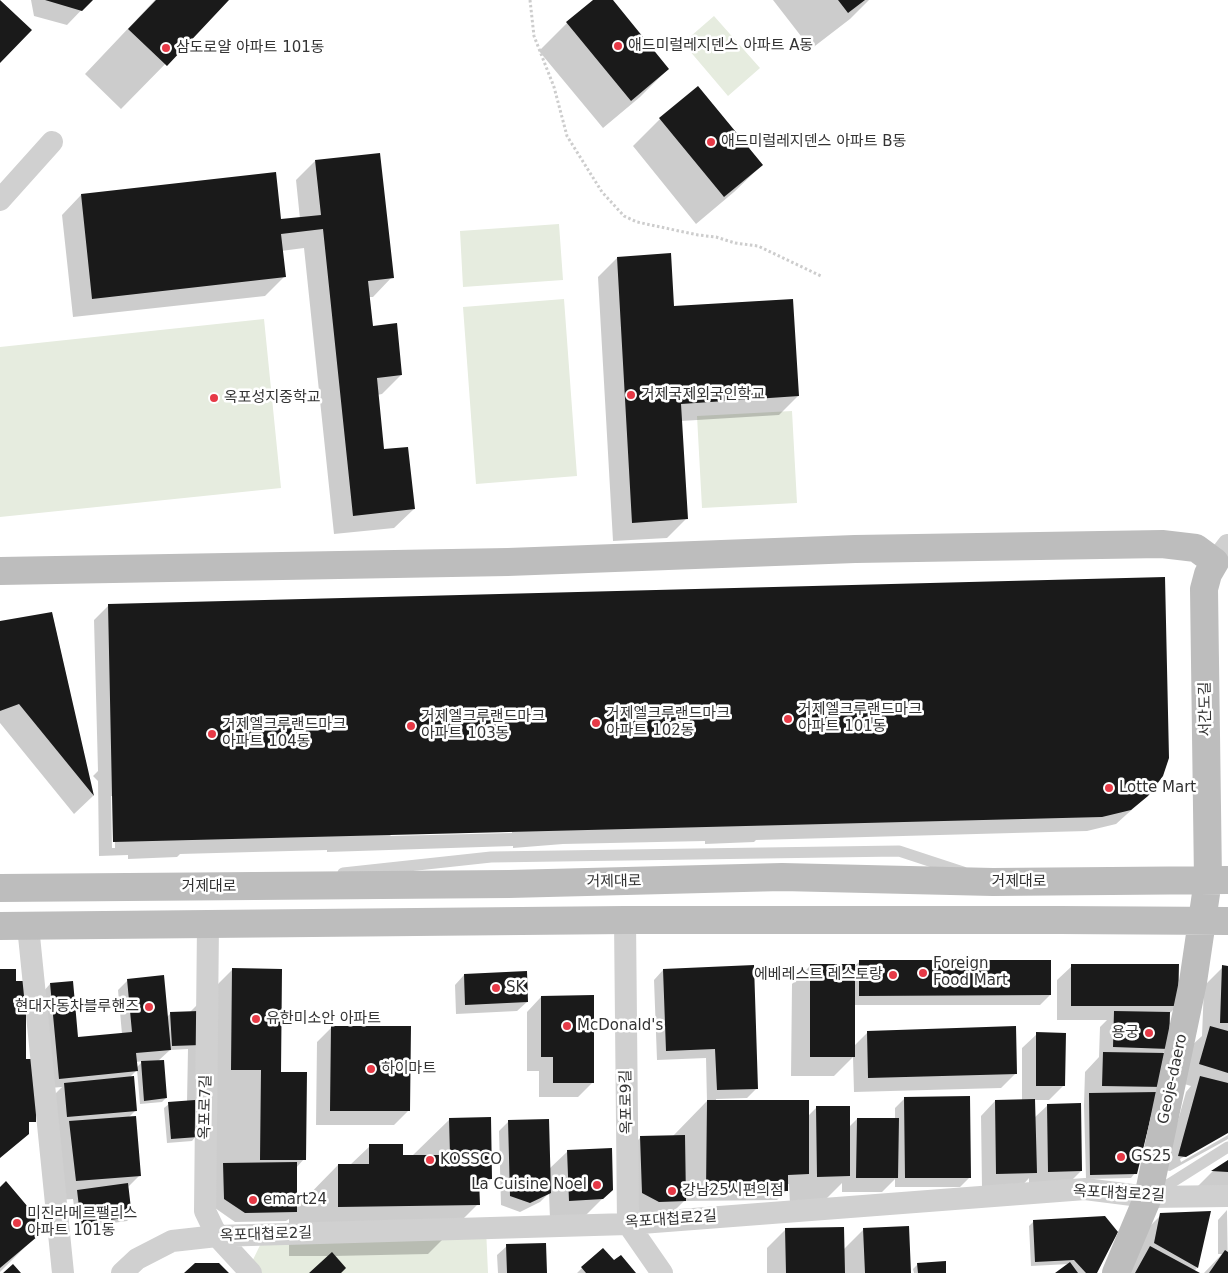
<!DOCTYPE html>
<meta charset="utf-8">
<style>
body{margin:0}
canvas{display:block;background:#fff}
</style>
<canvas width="1228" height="1273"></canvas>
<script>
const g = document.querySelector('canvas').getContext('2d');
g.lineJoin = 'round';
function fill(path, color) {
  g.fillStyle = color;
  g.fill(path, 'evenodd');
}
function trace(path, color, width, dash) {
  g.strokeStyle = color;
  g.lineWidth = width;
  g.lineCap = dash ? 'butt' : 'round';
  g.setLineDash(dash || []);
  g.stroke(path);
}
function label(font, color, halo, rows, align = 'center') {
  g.font = font + ' "DejaVu Sans","Noto Sans KR",sans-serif';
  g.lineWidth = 5;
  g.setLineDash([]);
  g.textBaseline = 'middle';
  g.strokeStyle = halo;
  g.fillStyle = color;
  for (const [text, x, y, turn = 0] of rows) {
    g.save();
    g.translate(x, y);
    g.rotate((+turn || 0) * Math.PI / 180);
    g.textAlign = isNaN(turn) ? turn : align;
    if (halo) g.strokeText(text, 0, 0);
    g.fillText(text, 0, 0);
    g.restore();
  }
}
const green = new Path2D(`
 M714,16l46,52 -32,28 -45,-53z
 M559,224l4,56 -100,7 -3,-56z
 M564,299l13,177 -101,8 -13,-177z
 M264,319l17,169 -281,29v-170z
 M792,411l5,92 -95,5 -5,-92z
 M486,1228l2,45h-237l-3,-3 17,-35z`);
const shadow = new Path2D(`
 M31,0h60l-24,25 -33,-9z
 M155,0h73l-107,109 -36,-35z
 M595,0h16l57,69 -28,28 -37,31 -64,-77 28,-28z
 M773,0h96l-19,19 -39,30z
 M660,119l102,46 -28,27 -38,32 -63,-78z
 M315,161l77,116 -19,20h-5l4,30 29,48 -19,19 -5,1 6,56 31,58 -20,19 -60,6 -30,-286 -23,3 3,26 -19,19 -192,21 -11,-102 19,-20 199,26 20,-2 -4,-39z
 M617,258l56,50 125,88 -19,19 -98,6 5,98 -19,19 -54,3 -15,-264z
 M109,605l1038,191 -31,28 -29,7 -331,9 -2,2 -49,2v-3l-142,3 -50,4v-2l-186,6v-2l-147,4 -3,3 -49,2v-4l-29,1 -1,-75 -5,-5 5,-5 -4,-151zM111,796h3l1,52h-3zM512,831v2l-122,3 2,-2z
 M52,613l41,183 -19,18 -74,-91v-100z
 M859,962l191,33 -10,10h-186l-1,42 14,-14 149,40 -15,15 -147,4 -1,-35 -19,19h-43l1,-92 19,-19 43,2z
 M1072,966l105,40 -8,8 -1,34 -5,5v34l-8,7 -20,79 -4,5 -45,1 -2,-74 1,-33 14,-15 1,-30 7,-7h-50v-40z
 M1223,967h5v165l-48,27 1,3 47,-27v4l-58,32 -6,-1 22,-78 5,-6 -10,-3 10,-37 11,-10 2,-50z
 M233,969l46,104 25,86 -8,9v40l42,-43h12l20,-19 32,11 10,-1 38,-37 41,60 -13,12v13l-50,50 -95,2 6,17h-28l19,-17h-41v-37l-3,2 -51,1 -20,-14 -19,-72 -4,5 -25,2 -3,-35 5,-4 18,-2 1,-53 -18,1 -12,11 8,37 -4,4 -22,2 -3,-34 -8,8 7,32 -8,8 12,57 -12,12 3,30 -4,4 -50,7 -4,-29 -16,1 -11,-97 16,-16 -12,1 -9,-94 9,-10 27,55 45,-5 -4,-44 10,-10 39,37 4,-4h18zM143,1061l-7,7v-6z
 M663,970l94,118 -10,10 -31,1v2l92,15 9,-9 32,20 8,-8h38v-11l10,-10 65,79 -10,10h-65v-8l-13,13h-40v-9l-20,20 -32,1 -1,-20h-3v7l-9,9 -93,1 -14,14 -26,1 -16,-9 -2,-55 15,-15h31l35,-36 -1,-43 -49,2 -3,-80z
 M464,975l63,27 -10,9 -61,3 -1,-29z
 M541,997l52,85 -15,15h-39v-26h-12v-59z
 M332,1027l76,84 -14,14h-78l1,-83z
 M1037,1034l27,51 -15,15h-15v18l14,-13 33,66 -19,19 -33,1v-13l-8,9 -39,1 -1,-72 14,-15h27v-53z
 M508,1122l41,47 19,-18 44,38 -29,29 -33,1 -1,-26 -9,9 -20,10 -19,-7 -2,-74z
 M1228,1161v31l-34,-2 18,-18z
 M0,1188l36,48 -36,36z
 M1227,1210l1,63h-24l18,-19h-4v-34z
 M1161,1215l36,53 -3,3 3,2h-68l13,-39z
 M1034,1221l62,52h-39l12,-9 -38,2 -2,-40z
 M786,1229l57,21 20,-20 47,43h-143v-25z
 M507,1246l38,27h-47l-1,-18z
 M613,1262l22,11h-58l5,-5z
 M918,1264l27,9h-31l-1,-4z`);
const building = new Path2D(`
 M0,0l32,30 -32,33z
 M45,0h48l-11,11z
 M156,0h73l-62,66 -39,-37z
 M593,0h20l56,69 -38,32 -65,-79z
 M838,0h27l-17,13z
 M698,86l65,79 -39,32 -65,-79z
 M380,153l14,125 -26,3 5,45 24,-3 5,52 -25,3 7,71 24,-2 7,62 -62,7 -30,-287 -42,5 5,43 -194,22 -11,-105 195,-22 5,47 40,-4 -6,-55z
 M671,253l3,53 119,-7 6,97 -118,8 7,115 -56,4 -15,-266z
 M1165,577l4,181 -6,18 -15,20 -17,14 -29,7 -989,25 -5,-238z
 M52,612l42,184 -75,-92 -19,7v-90z
 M859,960h192v35l-192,1z
 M810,964h45v93h-45z
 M1071,964h108l-1,42h-107z
 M754,965l4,124 -41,1 -2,-41 -49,2 -3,-82z
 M1222,965l6,1v57h-8z
 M232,968l50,1 -1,103h26l-1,88h-46l1,-90h-30z
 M0,969h16v12h10v78h10v63h-7v12l-29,24z
 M527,971l1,31 -63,3 -1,-31z
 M164,975l7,75 -35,3 2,18 -79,8 -9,-96 23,-2 5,56 54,-5 -5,-53z
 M594,995v88h-41v-26h-12v-61z
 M199,1011l2,34 -29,1 -2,-34z
 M1114,1011l56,1 -1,37 -56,-2z
 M331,1026h80l-1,85h-80z
 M1016,1026l1,48 -149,4 -1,-47z
 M1210,1026l18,5v42l-29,-9z
 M1036,1032l30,1 -1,53h-29z
 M1103,1052l62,1 -1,34 -62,-1z
 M164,1060l3,38 -23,3 -3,-40z
 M134,1076l3,35 -70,6 -3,-34z
 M1200,1076l28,7v50l-42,24 -8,-1z
 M1157,1092l-20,82 -47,1 -1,-82z
 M970,1096l1,82h-66l-1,-81z
 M1035,1099l2,74 -41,1 -1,-74z
 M195,1100l3,37 -27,2 -3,-37z
 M707,1100h102v74l-21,1v16h-82z
 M1081,1103l1,68 -34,1 -1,-68z
 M816,1106h34v70l-33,1z
 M136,1116l5,60 -65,5 -7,-60z
 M491,1117l1,62h-13l1,26 -142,2v-43h31v-20h34v11h47l-1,-37z
 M857,1118h42l-1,60h-42z
 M549,1119l2,74 -21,10 -20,-7 -2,-76z
 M685,1135l1,66 -27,1 -17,-9 -2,-57z
 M612,1148l1,42 -10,9 -34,2 -2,-51z
 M1228,1160v12l-17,-1z
 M297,1162v50l-52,1 -21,-14 -1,-36z
 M6,1181l33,39 -9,7 8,9 -38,32v-81z
 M128,1183l4,34 -51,7 -4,-34z
 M1211,1211l-13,57 -44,-25 6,-30z
 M1105,1216l13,16 -21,41h-11l-12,-13 -39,2 -2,-42z
 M909,1226l2,47h-46l-2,-45z
 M844,1227l1,46h-59l-1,-45z
 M546,1243l1,30h-40l-1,-29z
 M1150,1246l50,27h-65z
 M603,1248l11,12 7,-5 15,18h-50l-5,-6z
 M1225,1250l3,2v21h-19z
 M332,1252l14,16 -5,5h-32z
 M946,1261v12h-28l-1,-10z
 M1070,1262l8,11h-23z
 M195,1263h24l10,10h-45z
 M13,1264l8,9h-18z`);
const path = new Path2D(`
 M530,0l4,36 20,51 13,49 35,56 22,24 13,6 61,13 18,2 19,6 23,3 63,30`);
const lane = new Path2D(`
 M343,873l148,-16 408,-6 64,21
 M1155,1193l73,-46`);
const street = new Path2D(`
 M0,200l52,-58
 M1215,562l13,-17
 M625,920l3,304 34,49
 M208,924l-3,287 12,25 34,37
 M28,926l35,347
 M122,1273l15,-14 35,-18 45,-5 411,-12 457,-35 63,8 80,-1`);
const secondary = new Path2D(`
 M0,571l508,-9 347,-13 307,-5 34,4 19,14 -7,12 -4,15 4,291 -15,102 -45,215 -32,76
 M0,888l509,-4 273,-7 211,5 235,-2
 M0,926l625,-6h434l169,1`);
const markers = [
 [618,46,5,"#e63946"],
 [166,48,5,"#e63946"],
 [711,142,5,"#e63946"],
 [631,395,5,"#e63946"],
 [214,398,5,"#e63946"],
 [788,719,5,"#e63946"],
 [596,723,5,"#e63946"],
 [411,726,5,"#e63946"],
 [212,734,5,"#e63946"],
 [1109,788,5,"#e63946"],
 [923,973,5,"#e63946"],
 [893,975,5,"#e63946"],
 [496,988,5,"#e63946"],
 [149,1007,5,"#e63946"],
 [256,1019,5,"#e63946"],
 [567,1026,5,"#e63946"],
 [1149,1033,5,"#e63946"],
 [371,1069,5,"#e63946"],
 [1121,1157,5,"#e63946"],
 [430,1160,5,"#e63946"],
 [597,1185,5,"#e63946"],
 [672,1191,5,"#e63946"],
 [253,1200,5,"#e63946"],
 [17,1223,5,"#e63946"]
];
const poiNames = [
 ["애드미럴레지덴스 아파트 A동",628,46],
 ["삼도로얄 아파트 101동",176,48],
 ["애드미럴레지덴스 아파트 B동",721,142],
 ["거제국제외국인학교",641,395],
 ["옥포성지중학교",224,398],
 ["거제엘크루랜드마크",798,710],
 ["아파트 101동",798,727],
 ["거제엘크루랜드마크",606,714],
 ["아파트 102동",606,731],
 ["거제엘크루랜드마크",421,717],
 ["아파트 103동",421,734],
 ["거제엘크루랜드마크",222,725],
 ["아파트 104동",222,742],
 ["Lotte Mart",1119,788],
 ["Foreign",933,964],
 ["Food Mart",933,981],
 ["에베레스트 레스토랑",883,975,"right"],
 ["SK",506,988],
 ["현대자동차블루핸즈",139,1007,"right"],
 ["유한미소안 아파트",266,1019],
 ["McDonald's",577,1026],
 ["용궁",1139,1033,"right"],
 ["하이마트",381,1069],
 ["GS25",1131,1157],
 ["KOSSCO",440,1160],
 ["La Cuisine Noel",587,1185,"right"],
 ["강남25시편의점",682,1191],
 ["emart24",263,1200],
 ["미진라메르팰리스",27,1214],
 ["아파트 101동",27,1231]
];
const streetNames = [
 ["서간도길",1206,709,-91],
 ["거제대로",614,882,-1],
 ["거제대로",1019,882],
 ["거제대로",209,887],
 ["Geoje-daero",1173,1079,-78],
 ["옥포로9길",627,1102,-91],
 ["옥포로7길",206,1107,-89],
 ["옥포대첩로2길",1119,1194,3],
 ["옥포대첩로2길",671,1220,-4],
 ["옥포대첩로2길",266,1235,-2]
];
fill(green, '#e6ecdf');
fill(shadow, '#0003');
fill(building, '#1a1a1a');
trace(path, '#cdcdcd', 3, [2.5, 2.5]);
trace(lane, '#d0d0d0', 11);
trace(street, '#d0d0d0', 22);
trace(secondary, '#bdbdbd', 28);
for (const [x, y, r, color] of markers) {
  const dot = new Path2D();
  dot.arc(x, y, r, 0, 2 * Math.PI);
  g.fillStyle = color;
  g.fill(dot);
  trace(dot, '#fff', 2);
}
label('15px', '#333', '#fff', poiNames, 'left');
label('15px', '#333', '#fff', streetNames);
</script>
